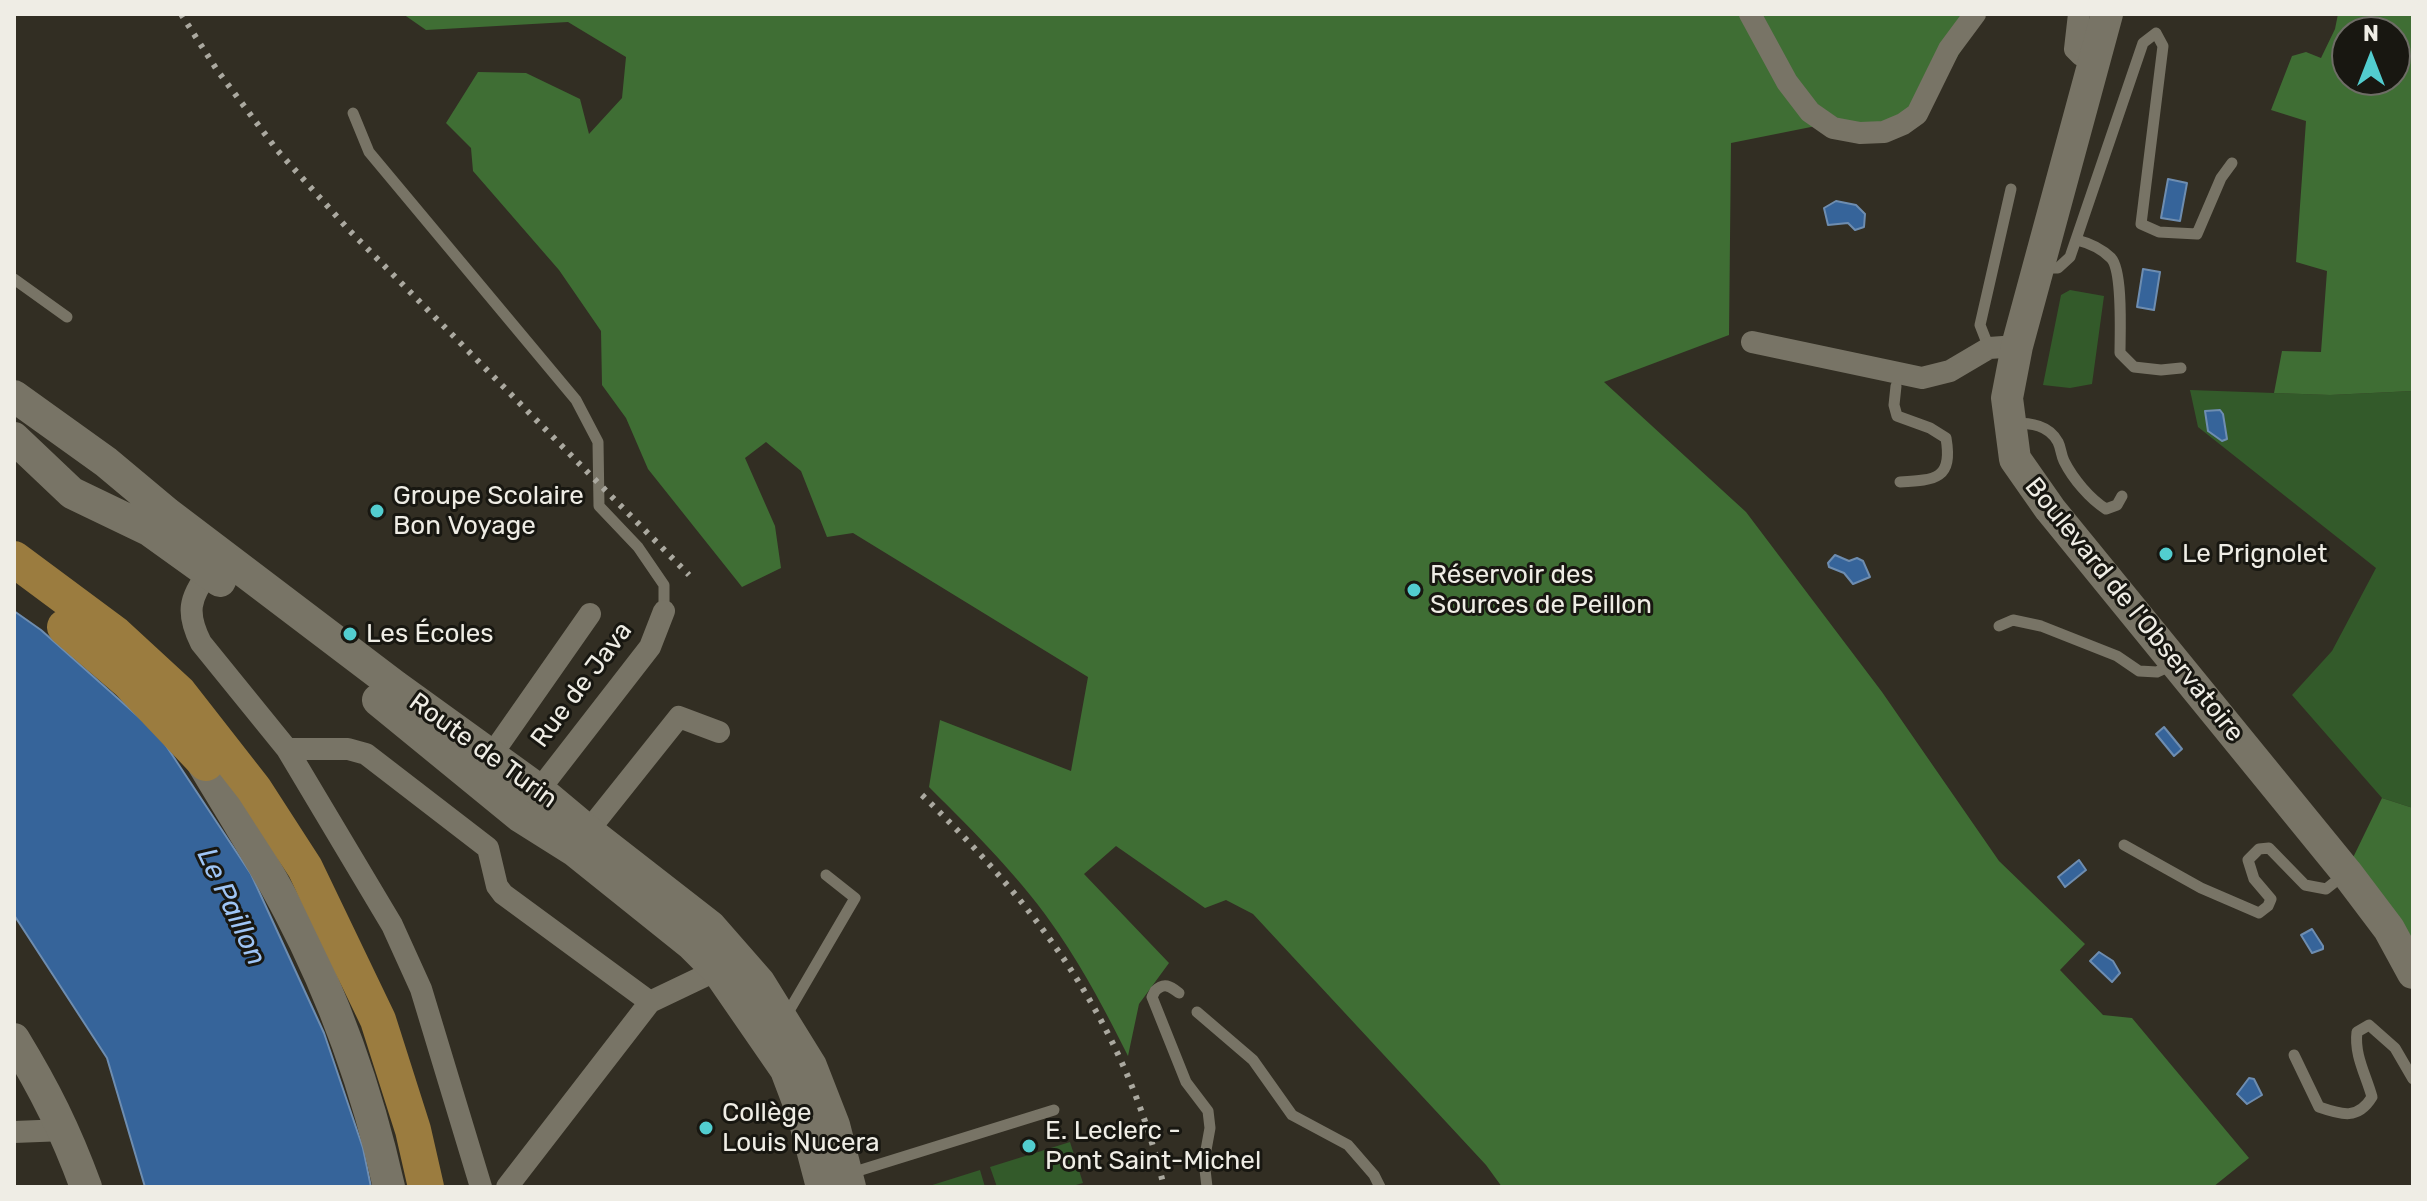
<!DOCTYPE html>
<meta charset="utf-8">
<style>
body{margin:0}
#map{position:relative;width:2427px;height:1201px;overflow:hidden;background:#322e23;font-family:Rubik,sans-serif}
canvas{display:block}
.frame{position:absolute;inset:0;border:16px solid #efede5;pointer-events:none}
.north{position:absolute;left:2331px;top:16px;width:80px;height:80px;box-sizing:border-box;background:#181711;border:2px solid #6e6d66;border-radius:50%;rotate:0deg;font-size:22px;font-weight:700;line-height:32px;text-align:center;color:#efede5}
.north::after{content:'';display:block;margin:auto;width:28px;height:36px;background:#52cdcf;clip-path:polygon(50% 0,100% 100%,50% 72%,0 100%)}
</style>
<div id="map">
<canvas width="2427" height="1201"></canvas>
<div class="frame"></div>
<div class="north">N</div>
</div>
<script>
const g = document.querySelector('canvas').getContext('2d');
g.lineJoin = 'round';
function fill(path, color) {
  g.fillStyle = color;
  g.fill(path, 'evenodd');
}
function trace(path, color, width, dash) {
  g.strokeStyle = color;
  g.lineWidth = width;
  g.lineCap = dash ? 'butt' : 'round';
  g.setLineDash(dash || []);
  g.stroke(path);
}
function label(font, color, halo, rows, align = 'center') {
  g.font = font + ' Rubik,sans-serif';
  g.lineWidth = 6;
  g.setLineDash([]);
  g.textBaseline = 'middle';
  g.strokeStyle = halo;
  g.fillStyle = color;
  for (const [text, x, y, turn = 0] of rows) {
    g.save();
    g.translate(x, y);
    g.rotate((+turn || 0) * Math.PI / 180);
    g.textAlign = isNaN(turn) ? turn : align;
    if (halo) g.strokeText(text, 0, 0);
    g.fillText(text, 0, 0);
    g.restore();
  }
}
const green = new Path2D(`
 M2070,290l34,6 -12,88 -22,4 -27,-3 18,-90z
 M2190,390l140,5 83,-4v417l-31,-10 -90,-103 40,-44 44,-83 -178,-141z
 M1070,1142l13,41 -14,4h-72l-7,-20z
 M980,1170l5,17h-59z`);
const forest = new Path2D(`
 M403,14h1580l-64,106 -98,5 -90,18 -2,192 -125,47 142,130 136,180 117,169 86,83 -25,26 43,45 29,3 117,140 -36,29h-711l-16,-22 -233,-251 -27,-14 -21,8 -89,-62 -32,28 85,89 -30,41 -11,52c-21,-42 -43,-84 -69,-122 -36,-54 -84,-101 -130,-147l11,-67 131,51 17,-94 -235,-144 -26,4 -26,-66 -35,-29 -21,16 30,68 6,42 -39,19 -94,-118 -22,-51 -24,-33 -1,-54 -42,-61 -86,-99 -2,-23 -25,-25 32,-51 48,1 54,26 9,35 33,-36 4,-41 -58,-35 -142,8z
 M2338,14h75v377l-83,4 -56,-2 8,-42 39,1 6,-81 -31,-9 10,-141 -35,-11 21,-54 14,-4 15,6 14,-29zM2347,32h48v48h-48z
 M2382,798l31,10v165l-67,-101z`);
const water = new Path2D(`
 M2168,179l19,4 -7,38 -19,-3z
 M1836,201l20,4 9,9 -1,13 -9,3 -7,-7 -20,2 -4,-17z
 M2143,269l17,3 -6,38 -17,-3z
 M2220,410l3,4 4,25 -5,2 -14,-10 -3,-20z
 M1835,555l14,6 8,-3 6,3 7,16 -17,7 -9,-11 -15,-6 -1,-4z
 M14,611l27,19 118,105 92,139 73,159 39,115 8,39h-226l-38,-129 -93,-143z
 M2164,727l18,22 -8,7 -18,-22z
 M2079,860l7,10 -21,17 -7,-10z
 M2312,929l11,17v3l-11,4 -11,-18z
 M2099,952l14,9 7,12 -8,9 -22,-21z
 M2249,1078l5,1 8,16 -15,9 -10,-10z`);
const lane = new Path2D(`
 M353,113l16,39 207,248 22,42 1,64 39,41 26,38v26
 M2077,240c12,3 25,9 34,18 12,13 9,75 9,95l14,14 27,3 20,-2
 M2042,268h16l12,-11 73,-214 13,-10 7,13 -22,178 18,8 38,2 24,-56 11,-15
 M14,279l53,38
 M1989,348l-9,-23 31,-136
 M1896,386l-2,19 3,11 33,12 16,10c7,41 -10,42 -46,44
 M2013,423c18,0 36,2 45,19 3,6 3,13 6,19 9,18 26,38 42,48l11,-4 5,-9
 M1999,626l14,-6 28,6 76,30 22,15 18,1 15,-7
 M2124,845l77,43 58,25 9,-7 3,-7 -17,-20 -6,-19 11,-11 10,-1 36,37 21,4 19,-15
 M1179,993c-9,-7 -15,-11 -24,-2l-3,6 34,85 22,29 2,17 -6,33 3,26
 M1197,1012l56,48 39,55 56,30 26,30 6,12
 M786,1016l69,-118 -29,-23
 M2294,1055l25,52c23,8 39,13 53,-10 -6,-22 -18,-42 -15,-65l12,-7 26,23 18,31
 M848,1174l206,-64`);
const street = new Path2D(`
 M1750,14l37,68 23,30 23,16 27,5 24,-1 19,-8 14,-10 32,-65 26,-35
 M2079,14l-4,35 6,6 13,5
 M1752,342l170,36 28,-7 39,-23 28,-2
 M209,572c-20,26 -23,41 -8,71l86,106h61l18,5 122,94 9,38 6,8 147,108 67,-32
 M287,749l105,176 29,64 60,198
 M490,757l100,-143
 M521,817l18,-27 111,-143 14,-36
 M588,831l91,-114 40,15
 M14,1132l51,-2
 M507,1187l143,-185`);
const secondary = new Path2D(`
 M2107,14l-90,332 -10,52 8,61 35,50 296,363 43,57 24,44
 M14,396l92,66 61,51 228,173 144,104 49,41 122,95 49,56 52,84 23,59 16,62
 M14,438l58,55 77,37 71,51
 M378,700l143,117 54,34 116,93 26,26 69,100 17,45 19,72
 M193,747c32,55 67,108 96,164 45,86 79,182 100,276
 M14,1039c31,51 51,91 72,148`);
const primary = new Path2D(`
 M14,559l101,75 64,59 75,96 51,79 73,152 35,110 13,57
 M65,627l64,55 77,81`);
const rail = new Path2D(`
 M181,14l36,56 60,80 72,80 340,345
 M922,795c119,115 203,229 242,392`);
const markers = [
 [377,511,8,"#52cdcf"],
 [2166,554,8,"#52cdcf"],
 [1414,590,8,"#52cdcf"],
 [350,634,8,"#52cdcf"],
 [706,1128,8,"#52cdcf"],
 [1029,1146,8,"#52cdcf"]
];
const poiNames = [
 ["Groupe Scolaire",393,496],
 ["Bon Voyage",393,526],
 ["Le Prignolet",2182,554],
 ["Réservoir des",1430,575],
 ["Sources de Peillon",1430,605],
 ["Les Écoles",366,634],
 ["Collège",722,1113],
 ["Louis Nucera",722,1143],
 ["E. Leclerc -",1045,1131],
 ["Pont Saint-Michel",1045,1161]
];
const streetNames = [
 ["Boulevard de l'Observatoire",2134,610,51],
 ["Rue de Java",582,685,-53],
 ["Route de Turin",483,751,36]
];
const waterNames = [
 ["Le Paillon",231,907,65]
];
fill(green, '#335a2a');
fill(forest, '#3f6e34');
fill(water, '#36649a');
trace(water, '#6e8db0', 2);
trace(lane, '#787466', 11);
trace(street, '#787466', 22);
trace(secondary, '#787466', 32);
trace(primary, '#9b7c3f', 36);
trace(rail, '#aba9a0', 6, [4, 8]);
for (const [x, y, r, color] of markers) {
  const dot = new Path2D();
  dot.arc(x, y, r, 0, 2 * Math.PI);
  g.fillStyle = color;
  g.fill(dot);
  trace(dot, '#181711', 3);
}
label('26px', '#efede5', '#181711', poiNames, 'left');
label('26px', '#efede5', '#181711', streetNames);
label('italic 28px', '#9fc5f5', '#181711', waterNames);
</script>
